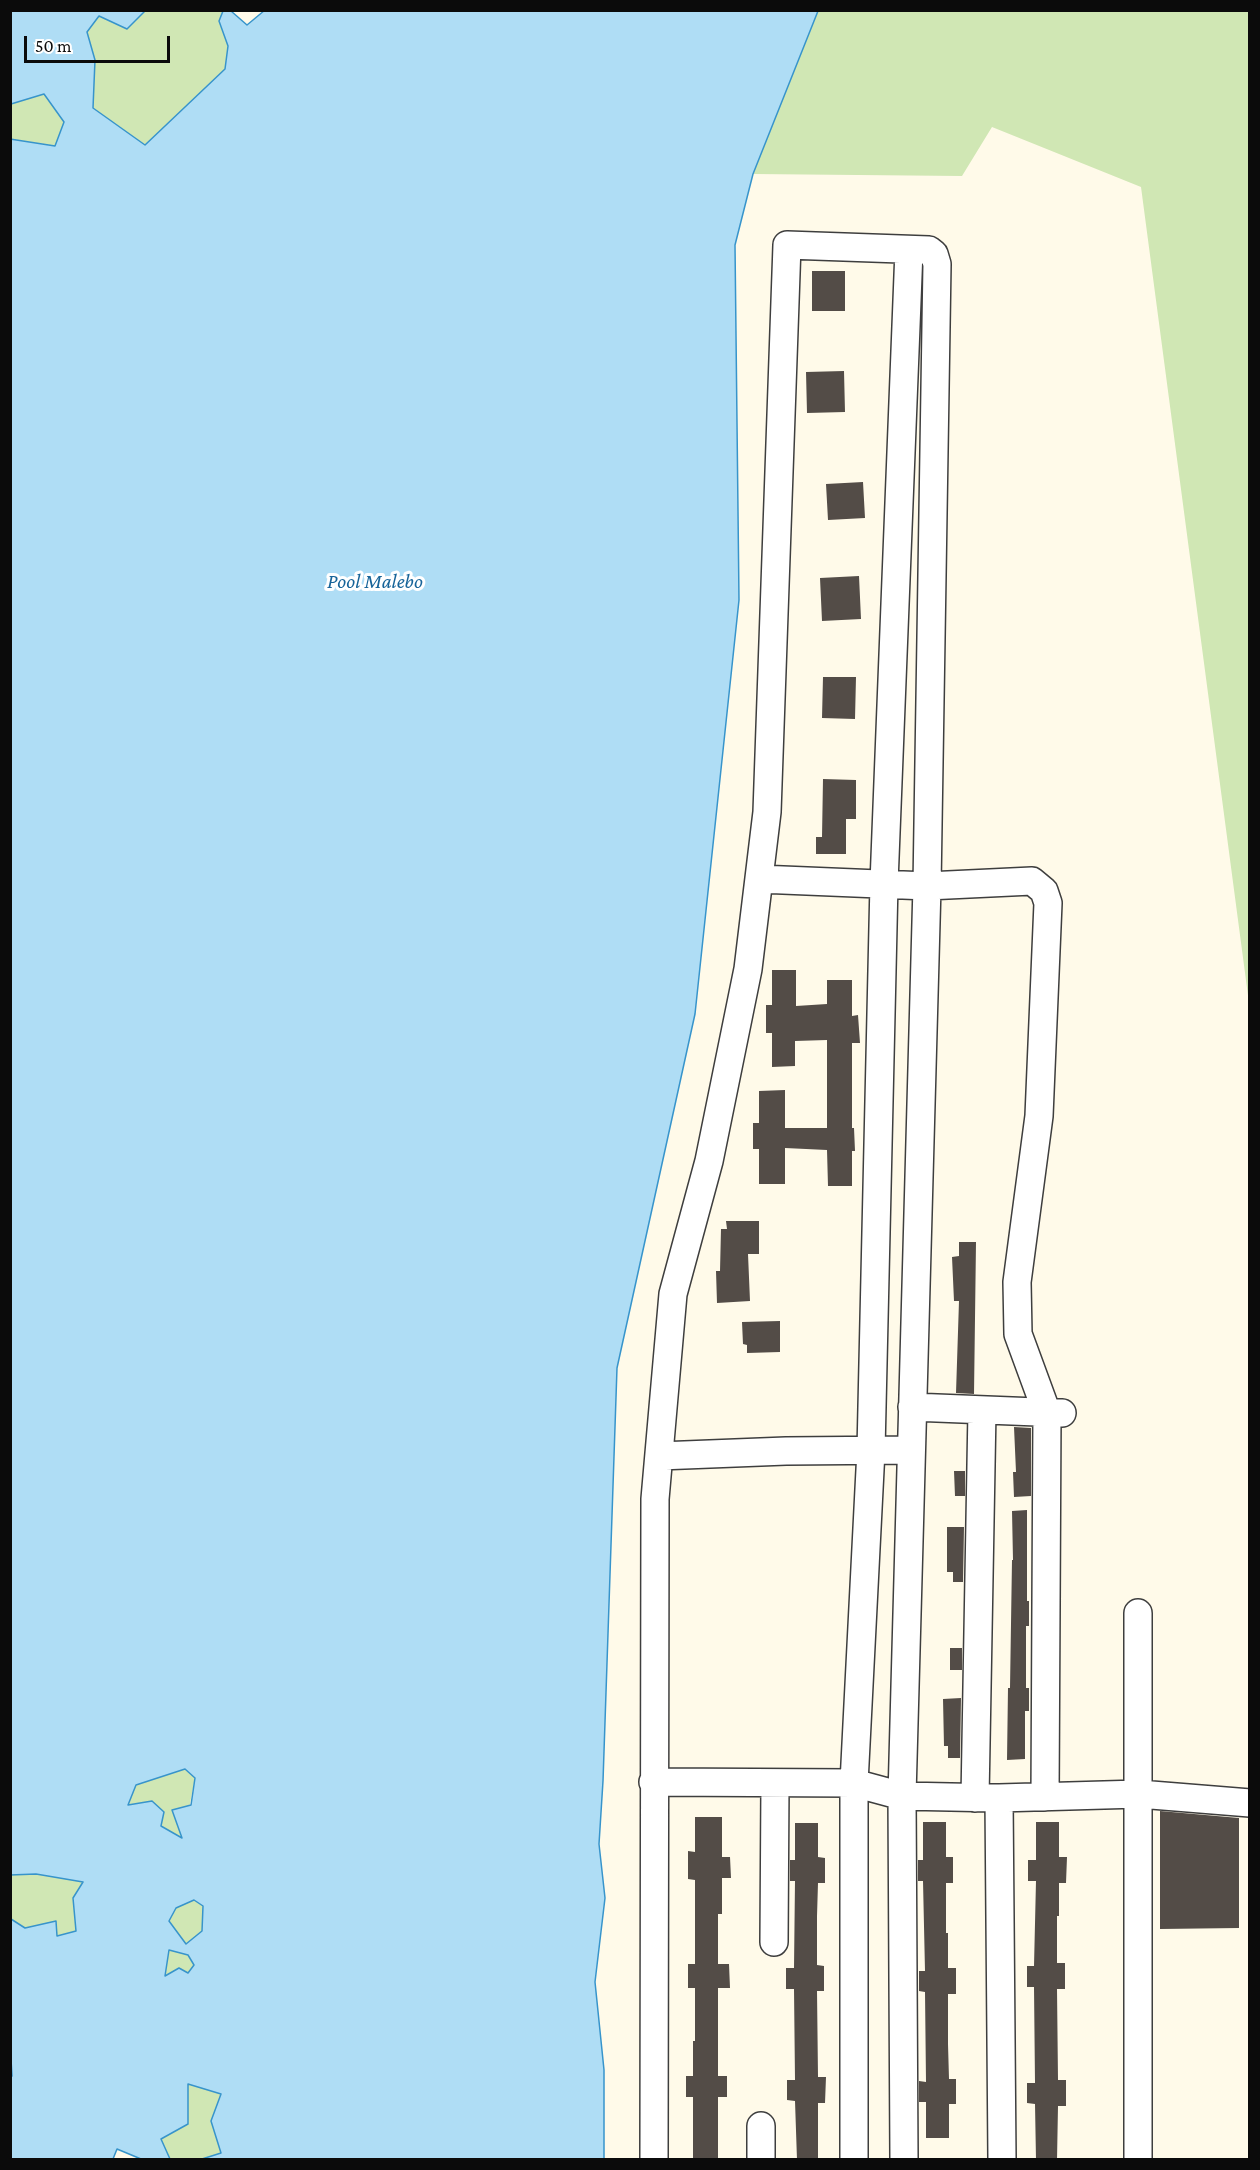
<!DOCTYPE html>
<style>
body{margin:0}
#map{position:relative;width:1260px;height:2170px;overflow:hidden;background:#fffae9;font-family:"Crimson Pro",serif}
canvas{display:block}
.frame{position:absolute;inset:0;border:12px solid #0b0b0b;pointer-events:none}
.scale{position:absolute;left:24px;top:36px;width:146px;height:27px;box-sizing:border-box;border:3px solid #0b0b0b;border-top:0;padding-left:8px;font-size:18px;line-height:21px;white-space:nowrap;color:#0b0b0b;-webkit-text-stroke:4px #fff;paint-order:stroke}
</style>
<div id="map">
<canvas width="1260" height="2170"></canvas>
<div class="frame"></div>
<div class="scale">50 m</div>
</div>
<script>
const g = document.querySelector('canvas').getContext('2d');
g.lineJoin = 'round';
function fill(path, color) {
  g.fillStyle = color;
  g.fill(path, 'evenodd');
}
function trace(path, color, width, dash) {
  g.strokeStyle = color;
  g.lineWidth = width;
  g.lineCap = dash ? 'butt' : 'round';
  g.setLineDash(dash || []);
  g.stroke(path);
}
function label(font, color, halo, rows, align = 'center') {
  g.font = font + ' "Crimson Pro",serif';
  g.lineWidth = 6;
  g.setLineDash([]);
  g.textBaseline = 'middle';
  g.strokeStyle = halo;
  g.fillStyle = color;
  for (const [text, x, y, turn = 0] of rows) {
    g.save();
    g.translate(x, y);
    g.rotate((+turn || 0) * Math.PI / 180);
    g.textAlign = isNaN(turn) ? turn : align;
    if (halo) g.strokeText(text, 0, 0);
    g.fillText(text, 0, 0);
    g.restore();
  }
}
const green = new Path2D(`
 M145,11h78l-4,10 9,25 -3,23 -80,76 -52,-37 2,-48 -8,-28 12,-17 28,14z
 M818,11h431v992l-108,-816 -149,-60 -30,49 -209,-2z
 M44,94l20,28 -8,24 -45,-7 -1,-35z
 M185,1769l10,9 -12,61 -56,-34 9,-20z
 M36,1874l47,8 -10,16 3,33 -20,5v-15l-31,7 -14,-9v-44z
 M194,1900l9,6 -1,25 -16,14 -17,-24 7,-13z
 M169,1950l19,5 6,10 -6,8 -23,4z
 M188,2084l34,10 -11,27 10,32 -19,6h-32l-10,-20 28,-16z`);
const water = new Path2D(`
 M265,10l553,1 -65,163 -18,71 4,355 -44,414 -78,354 -14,413 -4,63 6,54 -10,84 9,88v89h-402l19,-6 -10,-32 10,-27 -33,-10v40l-27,15 9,20h-29l-24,-10 -4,10h-102l-1,-82 2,-1 -2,-33 1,-124 14,9 31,-7 1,15 19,-5 -3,-33 10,-16 -47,-8 -26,1v-1736l45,7 9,-24 -20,-28 -33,10v-93h134l-18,18 -28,-13 -12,16 8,28 -2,48 52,37 80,-76 3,-23 -9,-25 4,-10h8l16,14zM185,1769l10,9 -4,27 -19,5 10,28 -21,-12 3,-14 -12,-11 -24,4 8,-20zM194,1900l9,6 -1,25 -16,13 -17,-23 7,-13zM169,1950l19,5 6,10 -6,8 -9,-5 -14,8z`);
const building = new Path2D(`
 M812,271h33v40h-33z
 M844,371l1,41 -38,1 -1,-41z
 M863,482l2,36 -37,2 -2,-36z
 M859,576l2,43 -39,2 -2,-43z
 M823,677h33l-1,42 -33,-1z
 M823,779l33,1v39h-10v35h-30v-17h6z
 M772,970h24v36l31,-2v-24h25v36l6,-1 2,28h-8v85h2l1,23h-3v35h-24l-1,-36 -42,-2v36h-26v-35h-6v-26h6v-32l26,-1v38h42v-88l-32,1v25l-23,1v-34h-6v-28h6z
 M726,1221h33v33h-11l2,47 -33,2 -1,-32h4l1,-42h6z
 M959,1242h17l-2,152 -18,-1 3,-92h-5l-2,-44 7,-1z
 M780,1321v31l-33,1v-8l-4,-1 -1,-22z
 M1014,1427l17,1v68l-17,1 -1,-25h3z
 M954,1471h11v25h-10z
 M1027,1510v91h2v25h-3v62h3v23h-4v48l-18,1 1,-72h2l2,-128h1l-1,-49z
 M947,1527h17l-1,55h-10v-10h-6z
 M950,1648h12v22h-12z
 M961,1698l-1,60h-12v-12h-4l-1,-47z
 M1160,1811l79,7v110l-79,1z
 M695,1817h27v40h8l1,21h-9v36h-4v50h11l1,24h-12v88h9v21h-9v63h-25v-63h-7v-21h7v-35h2v-53h-7v-24h7v-84l-7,-1v-28l7,1z
 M923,1822h23v35h7v26h-7v50h2v35h8v26h-8v50l1,35h7v25h-7v34h-23v-36h-7v-21l7,1 -1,-90 -6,-1v-20h6l-2,-90h-5v-21h5z
 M1036,1822h23v35h8l-1,26h-7v33h-2v47h8v26h-8l1,91h8v26h-8l-1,54h-21l-1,-56 -8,-1v-20h8l-1,-96h-7v-21h7l2,-85h-8v-21h8z
 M795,1823h23v34l7,1v25h-7l-1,33v49l7,1v25h-7l1,86h8l-1,26h-7v57h-21l-2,-59 -8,-1v-20h8l-1,-91h-8v-21h8l1,-87h-5v-21h5z`);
const minor = new Path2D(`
 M759,879l168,7 105,-5 12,10 4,12 -9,213 -22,166 1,52 29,79 -2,384
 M912,1407l150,6
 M659,1456l127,-5 124,-1
 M1138,1613v547
 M653,1782l201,1 48,13 97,2 140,-4 111,9
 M975,1798l7,-388
 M999,1798l3,362
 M774,1942l1,-159
 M654,2160l1,-661 18,-205 36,-133 39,-192 19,-157 20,-567 142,5 5,4 3,10 -10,622 -25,910 2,364
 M761,2160v-34
 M854,2160v-377l17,-333 13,-567 25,-633`);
const waterNames = [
 ["Pool Malebo",375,582]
];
fill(green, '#d0e7b4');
fill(water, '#afddf5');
trace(water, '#3794cb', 1.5);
fill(building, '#534c47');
trace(minor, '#3e3e3e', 30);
trace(minor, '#fff', 27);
label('italic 21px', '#176499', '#fff', waterNames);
</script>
